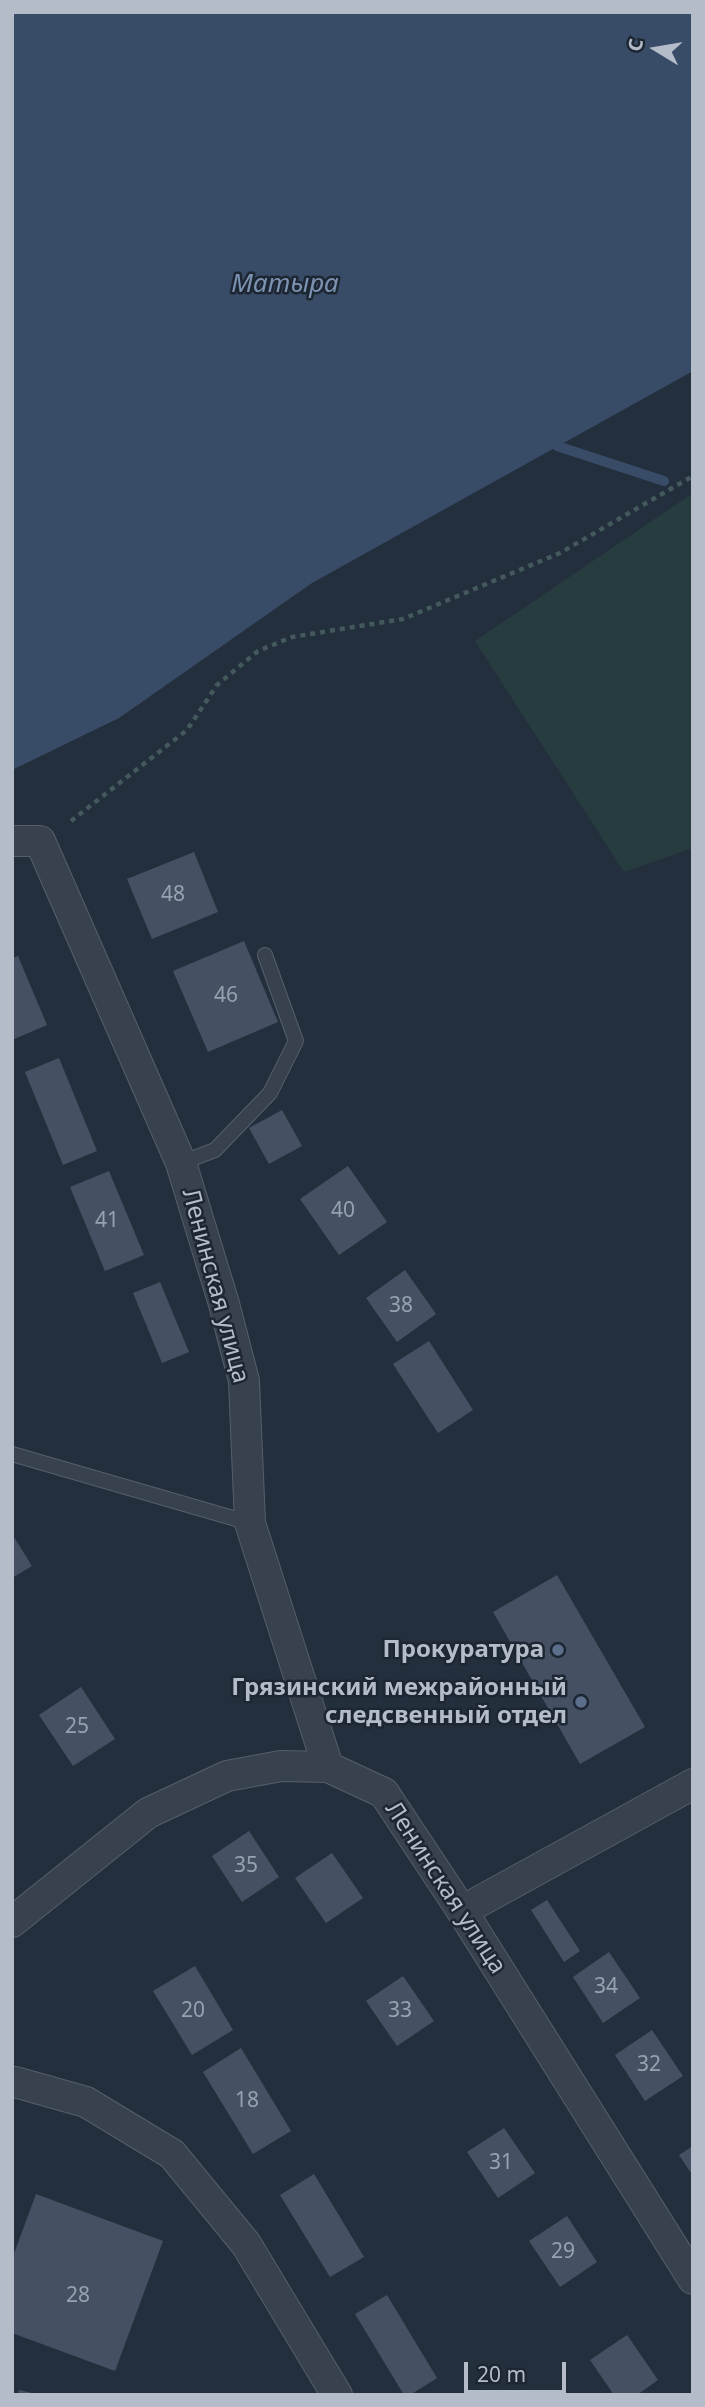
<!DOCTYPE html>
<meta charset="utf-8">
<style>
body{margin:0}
#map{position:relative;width:705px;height:2407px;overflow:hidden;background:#242f3e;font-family:"Noto Sans",sans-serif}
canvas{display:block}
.frame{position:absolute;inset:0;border:14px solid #b4bcc9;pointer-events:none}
.north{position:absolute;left:621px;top:14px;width:70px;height:70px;-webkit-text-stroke:5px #1d2633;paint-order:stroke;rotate:281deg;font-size:19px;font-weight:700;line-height:28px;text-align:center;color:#b4bcc9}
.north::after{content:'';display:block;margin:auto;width:24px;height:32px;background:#b4bcc9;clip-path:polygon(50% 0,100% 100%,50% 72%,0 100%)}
.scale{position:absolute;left:464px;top:2362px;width:102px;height:32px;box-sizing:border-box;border:4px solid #b4bcc9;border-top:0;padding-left:9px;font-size:21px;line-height:24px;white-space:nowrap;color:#b4bcc9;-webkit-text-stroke:5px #1d2633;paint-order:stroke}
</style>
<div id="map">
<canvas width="705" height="2407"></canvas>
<div class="frame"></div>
<div class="north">С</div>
<div class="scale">20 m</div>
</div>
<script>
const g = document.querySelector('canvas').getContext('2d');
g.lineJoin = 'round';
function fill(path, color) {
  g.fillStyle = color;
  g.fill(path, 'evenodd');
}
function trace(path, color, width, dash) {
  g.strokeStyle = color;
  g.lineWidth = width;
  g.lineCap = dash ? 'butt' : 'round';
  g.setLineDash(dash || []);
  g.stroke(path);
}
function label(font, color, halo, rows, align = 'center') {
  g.font = font + ' "Noto Sans",sans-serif';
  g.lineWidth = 5;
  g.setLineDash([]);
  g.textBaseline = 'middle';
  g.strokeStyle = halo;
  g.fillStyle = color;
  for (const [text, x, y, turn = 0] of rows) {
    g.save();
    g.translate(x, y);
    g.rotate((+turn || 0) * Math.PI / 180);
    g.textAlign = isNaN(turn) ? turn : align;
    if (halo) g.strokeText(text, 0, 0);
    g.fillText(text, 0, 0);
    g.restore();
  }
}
const green = new Path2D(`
 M693,493v355l-69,24 -149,-231z`);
const water = new Path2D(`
 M12,12h681v359l-381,212 -193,135 -107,52z`);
const stream = new Path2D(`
 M557,446l107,35`);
const building = new Path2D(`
 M194,852l24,60 -66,27 -25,-60z
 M244,941l34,81 -70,30 -35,-81z
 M18,956l29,69 -35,15v-82z
 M59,1058l38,93 -34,14 -38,-93z
 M282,1110l20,36 -33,18 -20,-36z
 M348,1166l39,56 -48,33 -39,-56z
 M109,1171l35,84 -39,16 -35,-84z
 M405,1270l31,44 -39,28 -31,-44z
 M160,1282l29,70 -27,11 -29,-70z
 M429,1341l44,69 -35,23 -45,-69z
 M12,1534l20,32 -20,12z
 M557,1575l88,152 -65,37 -87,-152z
 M81,1687l34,52 -42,27 -34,-51z
 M249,1831l30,46 -37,25 -30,-46z
 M332,1853l31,45 -37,25 -31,-45z
 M547,1900l33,51 -16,11 -33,-52z
 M609,1952l31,46 -37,25 -30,-46z
 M195,1966l38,64 -41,25 -39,-64z
 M403,1976l31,45 -37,25 -31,-45z
 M652,2030l31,46 -38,25 -30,-46z
 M241,2048l50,83 -38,23 -50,-82z
 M504,2128l31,45 -37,25 -31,-46z
 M693,2146v30l-14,-21z
 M314,2174l50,83 -34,20 -50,-82z
 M36,2194l127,47 -48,130 -103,-38v-74z
 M567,2216l30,46 -37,25 -31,-46z
 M387,2295l50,83 -27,17h-6l-49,-81z
 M627,2335l31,45 -21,15h-23l-24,-35z
 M19,2390l17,4v1h-18z`);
const path = new Path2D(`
 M71,821l116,-91 30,-45 41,-34 34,-14 111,-18 157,-66 133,-77`);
const service = new Path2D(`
 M181,1163l34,-13 55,-57 26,-52 -31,-86
 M12,1454l238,69`);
const minor = new Path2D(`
 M15,841h25l141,322 43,141 20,77 6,142 78,244
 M462,1911l231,-127
 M12,1922l136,-109 79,-37 54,-10 47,1 56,26 78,118 231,368
 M15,2082l71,20 86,52 74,90 91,151`);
const markers = [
 [558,1650,7,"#5c6f8a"],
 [581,1702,7,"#5c6f8a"]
];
const numberNames = [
 ["48",173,895],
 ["46",226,996],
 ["40",343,1211],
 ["41",107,1221],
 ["38",401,1306],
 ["25",77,1727],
 ["35",246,1866],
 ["34",606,1987],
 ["20",193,2011],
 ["33",400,2011],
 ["32",649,2065],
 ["18",247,2101],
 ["31",501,2163],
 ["29",563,2252],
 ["28",78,2296]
];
const streetNames = [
 ["Ленинская улица",215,1286,75],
 ["Ленинская улица",445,1888,57]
];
const poiNames = [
 ["Прокуратура",544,1650],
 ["Грязинский межрайонный",567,1688],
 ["следсвенный отдел",567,1716]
];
const waterNames = [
 ["Матыра",285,285]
];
fill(green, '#263c3f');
fill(water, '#394c67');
trace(stream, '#394c67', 10);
fill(building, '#455162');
trace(service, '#565f6c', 16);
trace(minor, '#565f6c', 32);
trace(path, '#44595c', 4.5, [5, 5]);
trace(service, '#38414e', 14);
trace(minor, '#38414e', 30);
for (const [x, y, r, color] of markers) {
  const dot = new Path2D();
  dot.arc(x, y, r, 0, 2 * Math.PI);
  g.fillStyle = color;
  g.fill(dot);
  trace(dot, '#1d2633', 2.5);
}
label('21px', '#98a1af', null, numberNames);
label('24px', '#b4bcc9', '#1d2633', streetNames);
label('bold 24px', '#b4bcc9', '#1d2633', poiNames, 'right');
label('italic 26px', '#7c92b1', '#1d2633', waterNames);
</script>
